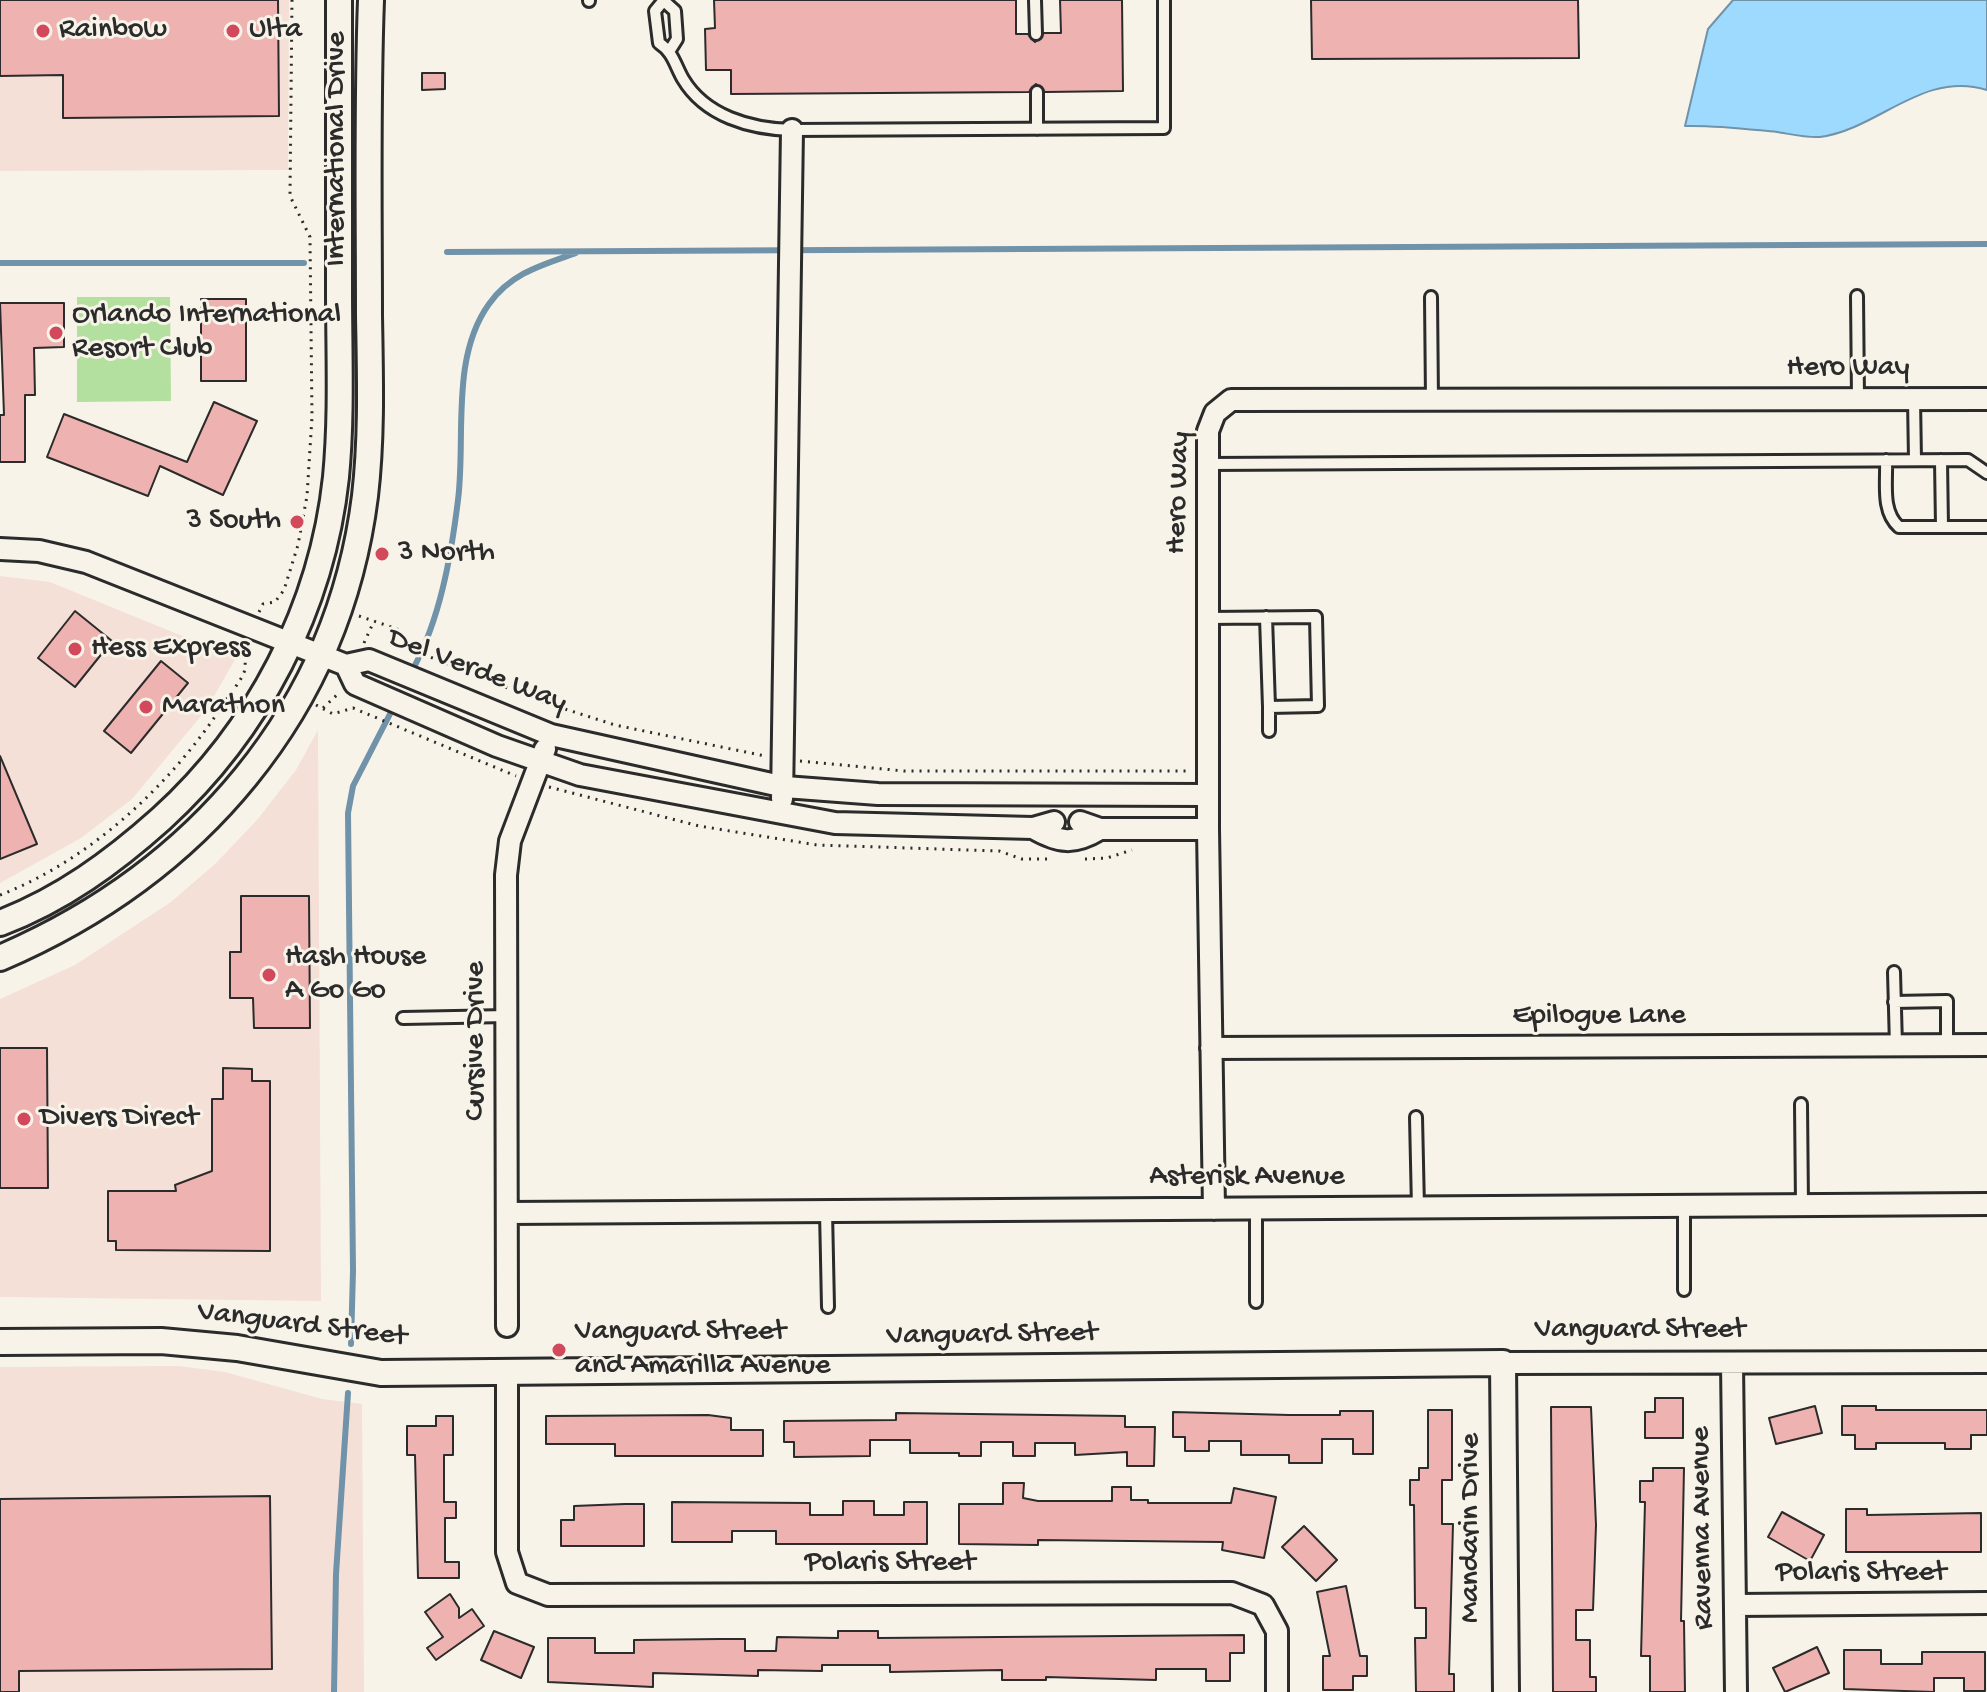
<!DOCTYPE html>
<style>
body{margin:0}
canvas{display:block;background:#f7f3e8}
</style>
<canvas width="1987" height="1692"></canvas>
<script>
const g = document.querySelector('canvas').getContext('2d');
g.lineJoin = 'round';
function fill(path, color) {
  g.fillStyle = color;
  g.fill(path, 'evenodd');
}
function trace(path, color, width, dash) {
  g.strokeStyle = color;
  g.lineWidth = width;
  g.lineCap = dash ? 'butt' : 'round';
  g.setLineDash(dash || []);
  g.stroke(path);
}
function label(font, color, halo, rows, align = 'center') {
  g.font = font + ' "Gochi Hand",sans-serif';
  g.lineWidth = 6;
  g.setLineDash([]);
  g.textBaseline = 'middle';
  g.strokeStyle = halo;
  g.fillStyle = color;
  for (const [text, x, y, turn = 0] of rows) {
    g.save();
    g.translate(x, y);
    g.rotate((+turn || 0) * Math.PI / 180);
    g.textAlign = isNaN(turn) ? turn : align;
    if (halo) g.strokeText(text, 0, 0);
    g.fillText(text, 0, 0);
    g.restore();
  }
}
const built = new Path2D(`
 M0,0h289l-1,170 -288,1z
 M0,576l50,6 186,76 -30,52 -74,89 -51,39 -81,45z
 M318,730l3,571 -321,-4v-298l75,-34 96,-63 45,-39 41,-43 39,-50z
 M178,1366l47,6 97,27 40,5 2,288h-364v-325z`);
const green = new Path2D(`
 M77,297h93l1,104 -94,1z`);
const water = new Path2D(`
 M1733,0h254v90c-64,-20 -108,39 -167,47 -13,1 -30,-3 -43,-5 -31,-3 -61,-7 -92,-6l23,-97z`);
const stream = new Path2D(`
 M447,252l1540,-8
 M0,263h304
 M413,669c27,-50 38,-112 45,-169 8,-62 -8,-142 31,-196 22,-31 53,-39 87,-51
 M351,1344l2,-73 -5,-458 5,-27 39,-76
 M334,1692l2,-118 12,-181`);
const building = new Path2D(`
 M0,0h278l1,116 -216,2v-43l-63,1z
 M714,0h302v34h12l7,8 9,-9h17l-1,-33h62l1,91 -78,1 -9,-8 -7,8 -298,2v-24h-25l-1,-41 10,-1z
 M1311,0h267l1,58 -267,1z
 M422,73h23v16l-23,1z
 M201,299h45v82h-45z
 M0,303h64v44l-30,1 1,47h-10v67h-25v-47h4z
 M214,402l43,19 -34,74 -63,-29 -12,30 -101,-39 17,-43 123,48z
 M75,611l37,30 -37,46 -37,-29z
 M161,661l27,22 -57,70 -27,-22z
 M0,756l37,88 -37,15z
 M241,896h68l1,132h-56l-1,-30h-23v-46h11z
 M0,1048h47l1,140h-48z
 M223,1068l29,1v12h18v170l-154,-1v-9h-8v-50h68l-1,-6 37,-14v-72h11z
 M1655,1398h28v40h-38v-26h10z
 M1815,1406l7,27 -46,11 -7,-26z
 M1842,1406h34v4h111v25h-16v14h-26v-6h-69v6h-21v-14h-13z
 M1551,1407h40l5,118 -3,85h-17v30h14v37h6v15h-43z
 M1428,1410h24v70h-10v44h11l-4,150h5v18h-38l-1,-54h11v-30h-11l-1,-103h-4v-25h9v-12h9z
 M1340,1411h33v43h-20v-15h-31v24h-33v-8h-48v-14h-32v10h-24v-14h-12v-25l116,3h51z
 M896,1413l229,3v11h30l-1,39h-27v-14l-52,3v-12h-40v13h-22v-14h-32v14h-22v-3h-49v-13h-40v16l-76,1v-15h-10v-21l112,-1z
 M708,1415l23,3v12h32v26h-148v-12h-69v-28z
 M436,1416h17v39h-9v47h12v16h-11v44h14v16h-41l-3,-123h-8v-29h29z
 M1653,1468h31l-3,153h3l1,71h-35v-36h-9l4,-154h-5v-21h13z
 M1003,1483h21l-1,15 15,3h74v-14h19v13h17v3h83l3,-15 42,9 -12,61 -42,-8 1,-8 -185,-2v5l-79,-1v-40h44z
 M270,1496l2,173 -253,2v21h-19v-193z
 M843,1501h31v14h30v-13h23v42h-151v-13h-44v11h-60v-40l138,1v12h33z
 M625,1504h19v42h-83v-26h13v-14z
 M1846,1509h21v6l114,-2v39h-135z
 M1782,1512l42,23 -14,26 -42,-24z
 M1304,1526l33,34 -21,21 -34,-34z
 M1346,1586l14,70h7v20h-14v14h-30v-34h7l-13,-64z
 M450,1594l9,14v10l13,-9 12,17 -48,34 -9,-12 16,-11 -18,-25z
 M494,1631l40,16 -13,31 -40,-18z
 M838,1631h40v7l366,-3v18h-14v28h-24v-12h-50v11l-110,-3v3h-44v-10l-112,2v-7h-68v6l-64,-1v6l-105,-3v14l-105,-5v-44h47v15h39v-13l86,-1h25v12h31l1,-14 61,1z
 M1817,1647l12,26 -44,19 -12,-24z
 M1844,1650h37v14h41v-12h63v39h-21v-13h-30v14l-90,-3z`);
const path = new Path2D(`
 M259,612l4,-8 12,-2 9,-12 14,-45 9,-49 5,-79 -2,-180 -20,-41 2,-196
 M359,616l38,13 -5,13 151,60 72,23 150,31
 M364,643l10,-22
 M316,705l17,9 20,-6 163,68
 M323,708l16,-15
 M800,761l104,10h284
 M549,787l150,39 118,19 182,6 23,8h31
 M1085,859l22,-1 25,-8
 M0,895c91,-35 174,-113 226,-195 5,-8 17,-21 19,-31 1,-9 -2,-15 1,-24`);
const service = new Path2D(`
 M589,0v1
 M664,0l-9,11 4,32c14,9 16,22 24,36 22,37 67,50 109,51l372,-2v-128
 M1035,0l1,34
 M664,1l11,10 2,28 -7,11
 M1037,92v37
 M1857,296l1,103
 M1431,297l1,103
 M1914,399l1,61
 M1886,460c1,23 -5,51 13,67h88
 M1941,460l1,67
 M1208,464l760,-4 19,13
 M1208,618l108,-1 2,89 -49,1 -3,-90
 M1269,707v24
 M1894,972l2,74
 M1894,1002l53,-1v44
 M403,1018l104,-2
 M1801,1104l1,101
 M1416,1117l2,91
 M826,1211l2,96
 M1684,1290v-84
 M1256,1302v-94`);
const minor = new Path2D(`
 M0,549l39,2 47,11 260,103
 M346,665l23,-5 182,75 234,52 93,7 330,1
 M346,665l9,19 142,62 83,29 255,48 198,5 21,-6
 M782,799l10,-669
 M1080,822l20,7h108
 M1033,828c26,15 41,17 67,1
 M1211,1048l776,-3
 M1214,1209l-6,-380v-398l7,-18 16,-13 756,-1
 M507,1213l1480,-9
 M507,1326l-1,-451 4,-34 35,-92
 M1503,1363l484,-1
 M1732,1363l4,329
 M507,1373v179l10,31 31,12 684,-2 31,12 14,26v61
 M1736,1605l251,-2`);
const tertiary = new Path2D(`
 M0,923c61,-23 113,-61 161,-104 97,-88 161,-211 175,-342 6,-62 3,-125 3,-187 0,-97 0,-193 0,-290
 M0,958c196,-84 338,-246 365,-462 7,-60 5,-121 4,-181 0,-105 -2,-210 2,-315
 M0,1342l161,-1 76,7 144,25 1122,-10 3,329`);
const markers = [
 [43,31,8,"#d1495b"],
 [233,31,8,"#d1495b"],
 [56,333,8,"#d1495b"],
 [297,522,8,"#d1495b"],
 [382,554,8,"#d1495b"],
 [75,649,8,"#d1495b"],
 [146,707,8,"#d1495b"],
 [269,975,8,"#d1495b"],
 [24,1119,8,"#d1495b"],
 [559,1350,8,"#d1495b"]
];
const poiNames = [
 ["Rainbow",59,31],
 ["Ulta",249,31],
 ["Orlando International",72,316],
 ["Resort Club",72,350],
 ["3 South",281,522,"right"],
 ["3 North",398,554],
 ["Hess Express",91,649],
 ["Marathon",162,707],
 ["Hash House",285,958],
 ["A Go Go",285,992],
 ["Divers Direct",40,1119],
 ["Vanguard Street",575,1333],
 ["and Amarilla Avenue",575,1367]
];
const streetNames = [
 ["International Drive",338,149,-90],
 ["Hero Way",1848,369],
 ["Hero Way",1180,493,-88],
 ["Del Verde Way",477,672,21],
 ["Epilogue Lane",1599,1017],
 ["Cursive Drive",477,1041,-90],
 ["Asterisk Avenue",1247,1178],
 ["Vanguard Street",302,1326,7],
 ["Vanguard Street",1640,1331],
 ["Vanguard Street",992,1336,-1],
 ["Mandarin Drive",1472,1528,-90],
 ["Ravenna Avenue",1704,1528,-91],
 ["Polaris Street",890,1564],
 ["Polaris Street",1861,1574]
];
fill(built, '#f4e0d7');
fill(green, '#b3e09e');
fill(water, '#9ed9fe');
trace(water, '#7093aa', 2);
trace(stream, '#7093aa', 6);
fill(building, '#eeb2b0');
trace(building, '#2b2b2b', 2);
trace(service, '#2b2b2b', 16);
trace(minor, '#2b2b2b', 26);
trace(tertiary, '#2b2b2b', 30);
trace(path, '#2b2b2b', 3, [2, 6]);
trace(service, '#f7f3e8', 10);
trace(minor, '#f7f3e8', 20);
trace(tertiary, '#f7f3e8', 24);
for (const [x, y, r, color] of markers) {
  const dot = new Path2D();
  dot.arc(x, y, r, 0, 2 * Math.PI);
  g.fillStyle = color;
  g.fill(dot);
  trace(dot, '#f7f3e8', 3);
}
label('30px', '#2b2b2b', '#f7f3e8', poiNames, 'left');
label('30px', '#2b2b2b', '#f7f3e8', streetNames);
</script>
